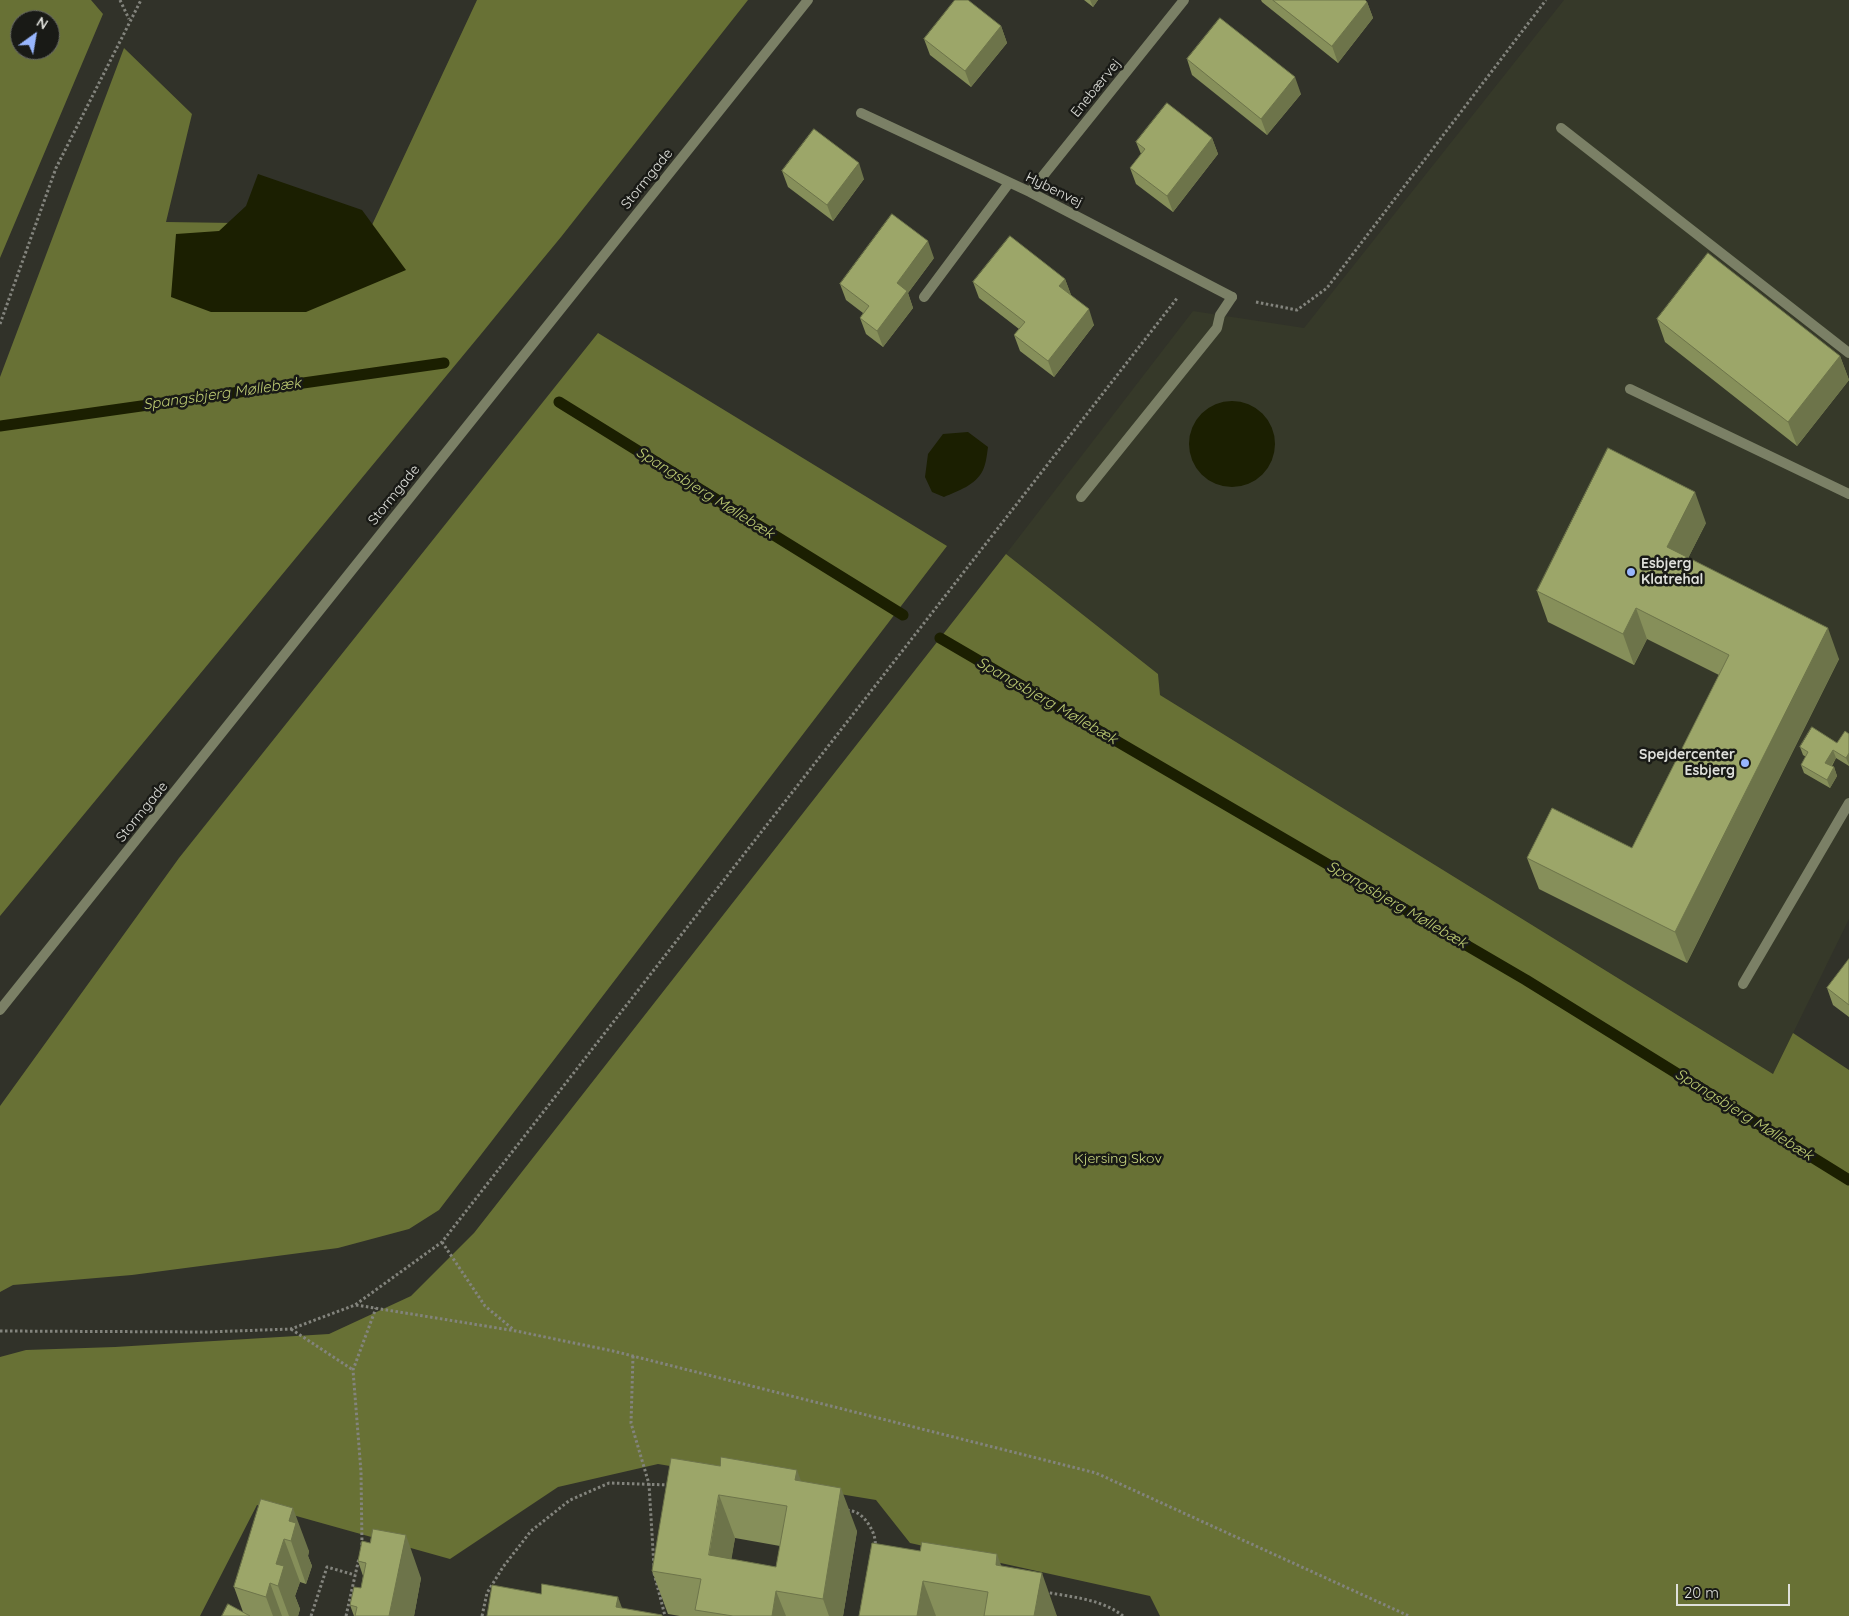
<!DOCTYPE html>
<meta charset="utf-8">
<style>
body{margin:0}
#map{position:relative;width:1849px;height:1616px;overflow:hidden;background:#313229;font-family:Quicksand,sans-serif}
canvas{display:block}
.north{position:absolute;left:10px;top:10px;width:50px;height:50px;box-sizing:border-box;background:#191a16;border:1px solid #686965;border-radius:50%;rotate:32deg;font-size:14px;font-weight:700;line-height:20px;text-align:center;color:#dfe0db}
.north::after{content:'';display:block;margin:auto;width:18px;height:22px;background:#98b6fd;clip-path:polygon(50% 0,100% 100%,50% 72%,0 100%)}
.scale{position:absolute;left:1676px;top:1584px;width:114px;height:22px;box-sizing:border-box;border:2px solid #dfe0db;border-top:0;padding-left:6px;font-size:15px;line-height:18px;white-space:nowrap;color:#dfe0db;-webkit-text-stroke:4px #191a16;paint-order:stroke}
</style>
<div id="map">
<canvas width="1849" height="1616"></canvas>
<div class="north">N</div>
<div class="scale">20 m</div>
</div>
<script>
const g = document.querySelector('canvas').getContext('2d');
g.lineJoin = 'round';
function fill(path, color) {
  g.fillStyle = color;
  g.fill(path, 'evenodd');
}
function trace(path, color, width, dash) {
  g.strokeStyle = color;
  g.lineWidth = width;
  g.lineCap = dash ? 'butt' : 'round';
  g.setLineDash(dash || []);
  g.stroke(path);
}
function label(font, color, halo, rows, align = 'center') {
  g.font = font + ' Quicksand,sans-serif';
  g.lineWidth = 5;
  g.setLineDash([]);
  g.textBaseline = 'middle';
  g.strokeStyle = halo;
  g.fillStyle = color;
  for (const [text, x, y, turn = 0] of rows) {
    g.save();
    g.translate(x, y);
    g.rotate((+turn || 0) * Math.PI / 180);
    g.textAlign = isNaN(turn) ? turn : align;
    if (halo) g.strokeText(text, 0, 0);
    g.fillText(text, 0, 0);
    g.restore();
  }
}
const built = new Path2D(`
 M1564,0h285v919l-76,155 -613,-379 -2,-21 -152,-120 187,-243 111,17z`);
const forest = new Path2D(`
 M0,0h91l12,14 -103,244zM20,20h30v30h-30z
 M477,0h271l-187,237 -561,679v-539l124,-329 68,66 -26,108 206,3z
 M598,333l349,213 -508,664 -30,19 -71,19 -206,27 -119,10 -13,7v-186l179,-248z
 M1006,554l152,120 2,21 613,379 20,-41 56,37v546h-689l-10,-20 -240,-53 -34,-43 -218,-36 -100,23 -108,72 -193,-54 -57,111h-200v-259l26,-7 89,-3 214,-13 82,-38 63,-63z`);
const water = new Path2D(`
 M258,174l104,36 44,60 -100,42h-95l-40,-15 5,-63 43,-3 27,-25z
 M1189 444a43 43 0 1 1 86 0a43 43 0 1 1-86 0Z
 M968,432l20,15c-1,7 -2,17 -5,23 -7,15 -25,21 -39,27l-12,-5 -7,-15 3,-23 15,-20z`);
const stream = new Path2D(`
 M559,402l344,213
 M0,426l444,-63
 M940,638l586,342 323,200`);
const path = new Path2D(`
 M120,0l9,19
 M1256,302l41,8 30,-22 219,-288
 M0,324l56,-156 85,-168
 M442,1242l43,64 29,24
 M356,1305l160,26 97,20 483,122 313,143
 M291,1329l62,41
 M0,1331l207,1 84,-3 64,-24 87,-63 736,-945
 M633,1356l-2,67 18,61 5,83
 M847,1510c4,1 8,1 12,4 9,6 18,22 16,32
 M362,1545l-1,-73 -8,-102 23,-62
 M654,1573l11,43
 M1045,1592c26,5 57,7 78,24
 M311,1616l16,-49 28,8
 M346,1616l13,-58
 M482,1616l5,-23 16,-26 28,-36 39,-31 39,-17 61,2`);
const service = new Path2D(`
 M1561,128l288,225
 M924,297l85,-114
 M1630,389l219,105
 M1081,497l136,-169 3,-13 12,-18
 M1743,984l106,-181`);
const minor = new Path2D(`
 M861,113l169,79 202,105
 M1030,192l154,-192`);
const tertiary = new Path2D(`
 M0,1010l808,-1010`);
const wall = new Path2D(`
 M1084,0h14l-5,7z
 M1261,0h104l2,2 6,16 -35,45 -76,-61z
 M1001,26l6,17 -36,44 -41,-32 -6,-16z
 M1187,59l114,35 -34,41 -75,-60z
 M1212,138l6,16 -45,58 -37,-28 -6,-16 11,-14 -5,-12z
 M782,171l82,8 -31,42 -45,-34z
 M934,258l-26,35 5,15 -30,39 -17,-13 -6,-16 3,-5 -17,-13 -6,-16z
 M1065,279l6,16 23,30 -40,52 -34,-26 -6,-16 5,-6 -40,-31 -6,-16z
 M1657,319l183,37 9,24 -52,66 -132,-104z
 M1706,523l-18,35 151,101 -152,304 -148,-74 -12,-31 105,-10 87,-173 -72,-36 -13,26 -86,-43 -11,-31z
 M1849,734v32l-13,-8 -4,8 2,1 3,9 -7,12 -26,-15 -3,-8 5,-8 -3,-2 -3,-8 37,-4z
 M1849,959v58l-16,-12 -6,-17z
 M720,1466l81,15 56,50 -14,85h-163l-12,-2 -16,-43zM735,1538l45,8 -4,21 -45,-8z
 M261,1499l48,52 -1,5 4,10 -6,18 -6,-2 -5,14 5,13 -2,7h-76l21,-4 -9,-25z
 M872,1543l129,23 56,50h-198z
 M358,1561l63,17 -7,38h-60l-4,-11 11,-17 2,-12z`);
const shadedWall = new Path2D(`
 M1090,0h8l-5,7z
 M1367,2l6,16 -35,45 -6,-17z
 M1001,26l6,17 -36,44 -6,-16z
 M1295,77l6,17 -34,41 -6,-16z
 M1212,138l6,16 -45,58 -6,-16z
 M859,163l5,16 -31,42 -6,-16z
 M928,241l6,17 -26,35 5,15 -30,39 -6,-16 20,-48z
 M1065,279l6,16 -12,-9z
 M1089,309l5,16 -40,52 -6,-16z
 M1840,356l9,24 -52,66 -9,-24z
 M1695,492l11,31 -28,55 -11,-31z
 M1636,608l11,31 -13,26 -11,-31z
 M1828,628l11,31 -152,304 -12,-31z
 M1833,750l3,8 -8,13 -3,-8z
 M1849,753v12l-3,-7z
 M1834,767l3,9 -7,12 -3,-8z
 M797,1470l16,43 -18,-33z
 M841,1488l16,43 -14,85h-14l-6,-17z
 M719,1495l16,43 -10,61 -16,-44z
 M293,1508l16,43 -1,5 4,10 -6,18 -15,-43 -2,-20z
 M406,1535l15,43 -7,38h-25z
 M284,1539l16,43 -5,14 5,13 -2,7h-9l-11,-30 -2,-22z
 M997,1554l16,44 -17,-33z
 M1042,1573l15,43h-23z
 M923,1581l13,35h-19z
 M270,1583l12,33h-9l-7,-19z
 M776,1591l10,25h-14z
 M618,1597l7,19 -9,-9z`);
const building = new Path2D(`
 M955,0h13l33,26 -36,45 -41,-32z
 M1273,0h92l2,2 -35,44z
 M1220,18l75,59 -34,42 -74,-60z
 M1167,103l45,35 -45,58 -37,-28 15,-19 -9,-7z
 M814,129l45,34 -32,42 -45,-34z
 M892,214l36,27 -31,42 10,8 -30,40 -17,-13 9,-12 -29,-22z
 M1010,236l55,43 -6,7 30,23 -41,52 -34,-26 11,-13 -52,-40z
 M1708,253l132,103 -52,66 -131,-103z
 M1608,448l87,44 -28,55 161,81 -153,304 -148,-74 25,-50 80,40 97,-193 -93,-47 -13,26 -86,-43z
 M1812,727l25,16 8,-12 4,3v19l-3,5 -13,-8 -8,13 9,4 -7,13 -26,-15 7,-13 -8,-5z
 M1849,959v46l-22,-17z
 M721,1457l76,13 -2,10 46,8 -18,111 -47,-8 -4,25h-39l-38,-6 6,-31 -49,-8 19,-113 49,8zM719,1495l68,11 -11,61 -67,-12z
 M261,1499l32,9 -4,13 7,2 -5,18 -7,-2 -8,25 8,2 -6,20 -8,-3 -4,14 -32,-10z
 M373,1529l33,6 -17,81h-34l2,-9 -7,-2 4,-18 7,1 5,-25 -8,-2 4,-20 8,2z
 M922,1542l75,12 -1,11 46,8 -8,43h-50l4,-24 -65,-11 -6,35h-58l13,-73 48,8z
 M542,1584l76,13 -2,10 46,8v1h-175l5,-31 49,9z
 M228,1604l22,12h-28z`);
const markers = [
 [1631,572,5,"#98b6fd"],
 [1745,763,5,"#98b6fd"]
];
const streetNames = [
 ["Enebærvej",1096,88,-51],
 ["Stormgade",647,179,-51],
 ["Hybenvej",1054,190,26],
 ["Stormgade",394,495,-51],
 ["Stormgade",142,812,-51]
];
const poiNames = [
 ["Esbjerg",1641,564],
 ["Klatrehal",1641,580],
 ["Spejdercenter",1735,755,"right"],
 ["Esbjerg",1735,771,"right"]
];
const parkNames = [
 ["Kjersing Skov",1118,1159]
];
const waterNames = [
 ["Spangsbjerg Møllebæk",222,394,-8],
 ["Spangsbjerg Møllebæk",705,493,32],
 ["Spangsbjerg Møllebæk",1047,701,30],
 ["Spangsbjerg Møllebæk",1397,905,30],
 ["Spangsbjerg Møllebæk",1744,1115,32]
];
fill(built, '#363929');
fill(forest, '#687135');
fill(water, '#1b1f01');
trace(stream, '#1b1f01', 11);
trace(path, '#83847d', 3, [2.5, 2.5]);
trace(service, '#7b8066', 10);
trace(minor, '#7b8066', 10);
trace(tertiary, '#7b8066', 10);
fill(wall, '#868f5a');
fill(shadedWall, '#6d744a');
fill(building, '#9ca669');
trace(building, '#6d744a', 1);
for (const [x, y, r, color] of markers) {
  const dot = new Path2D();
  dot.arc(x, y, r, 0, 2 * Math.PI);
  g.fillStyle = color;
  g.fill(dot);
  trace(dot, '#191a16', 2);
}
label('14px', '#dfe0db', '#191a16', streetNames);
label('bold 14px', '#dfe0db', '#191a16', poiNames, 'left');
label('14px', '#cddb82', '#191a16', parkNames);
label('italic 15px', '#bcca72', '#191a16', waterNames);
</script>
